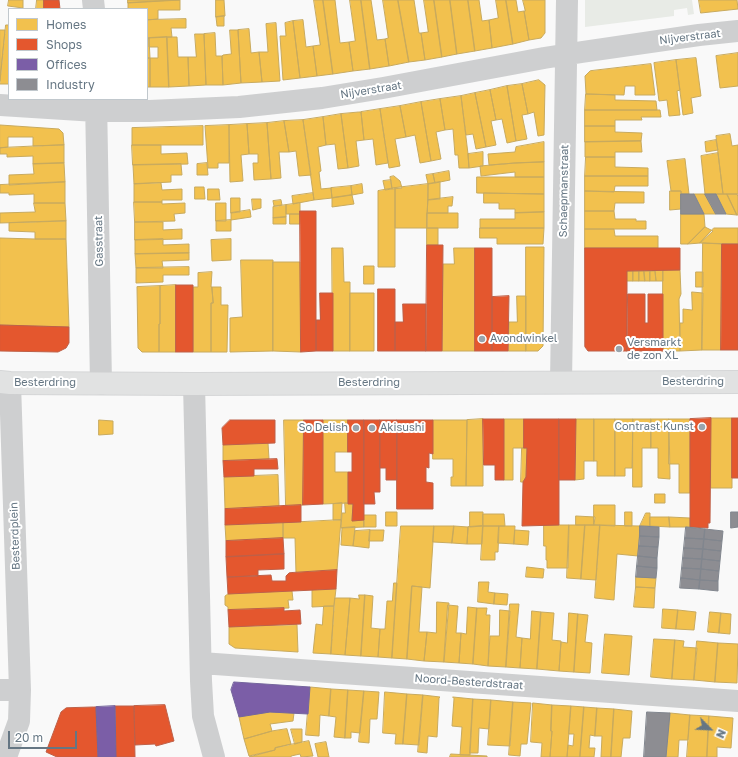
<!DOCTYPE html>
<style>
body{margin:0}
#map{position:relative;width:738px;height:757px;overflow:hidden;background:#f9f9f9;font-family:"Golos Text",sans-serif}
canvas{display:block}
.legend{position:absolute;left:8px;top:8px;width:140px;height:92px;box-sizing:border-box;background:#fff;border:1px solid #c1c8cd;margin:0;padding:5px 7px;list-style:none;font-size:12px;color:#657683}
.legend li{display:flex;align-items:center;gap:8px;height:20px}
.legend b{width:20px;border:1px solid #c1c8cd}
.north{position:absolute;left:690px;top:709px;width:40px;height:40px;-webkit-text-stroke:3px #fff;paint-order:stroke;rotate:114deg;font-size:11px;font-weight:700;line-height:16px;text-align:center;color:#657683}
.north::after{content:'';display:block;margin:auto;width:14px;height:18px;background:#657683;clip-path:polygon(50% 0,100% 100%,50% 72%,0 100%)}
.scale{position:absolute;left:8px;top:731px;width:69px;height:18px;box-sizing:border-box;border:2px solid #657683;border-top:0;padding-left:5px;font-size:12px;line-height:14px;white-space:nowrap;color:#657683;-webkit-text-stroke:3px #fff;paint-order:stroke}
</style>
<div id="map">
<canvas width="738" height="757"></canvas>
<ul class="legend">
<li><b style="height:11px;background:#f2c14e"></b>Homes</li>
<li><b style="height:11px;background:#e4572e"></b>Shops</li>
<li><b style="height:11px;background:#7b5ea7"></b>Offices</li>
<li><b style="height:11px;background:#8d8d92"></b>Industry</li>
</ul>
<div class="north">N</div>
<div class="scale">20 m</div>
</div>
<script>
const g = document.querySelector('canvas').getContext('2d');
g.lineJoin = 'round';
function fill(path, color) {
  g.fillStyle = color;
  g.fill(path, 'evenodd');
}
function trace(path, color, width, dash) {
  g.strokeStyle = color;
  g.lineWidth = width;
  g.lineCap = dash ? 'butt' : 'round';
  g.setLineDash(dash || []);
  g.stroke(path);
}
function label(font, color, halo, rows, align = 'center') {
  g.font = font + ' "Golos Text",sans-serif';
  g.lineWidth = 4;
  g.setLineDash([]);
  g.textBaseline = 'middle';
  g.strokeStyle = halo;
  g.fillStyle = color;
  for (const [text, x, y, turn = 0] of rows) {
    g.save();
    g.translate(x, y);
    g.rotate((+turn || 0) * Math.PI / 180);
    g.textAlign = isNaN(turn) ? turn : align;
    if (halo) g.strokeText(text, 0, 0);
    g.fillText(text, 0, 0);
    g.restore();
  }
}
const green = new Path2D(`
 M585,0h107l2,14 -6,1 -1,-7 -13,2v6l-89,11z`);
const homes = new Path2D(`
 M9,0h14v8l-15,-2z
 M37,0h7v9h-8z
 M128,0h52l-52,3z
 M180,0v10h-22v9l-11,1v-11h-19v-6z
 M216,0h8l1,16 -9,1z
 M314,0h9l10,74 -16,2 -4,-30 7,-1z
 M323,0h12l5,43 9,-1 4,29 -20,3z
 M350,0h11l9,69 -17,2 -4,-29 6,-1z
 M361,0h10l6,40 8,-1 4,27 -19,3z
 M383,0h15l11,62 -20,4 -4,-27 3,-1z
 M398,0h16l5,33h2l4,27 -16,2z
 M424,0h10l8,57 -17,3 -4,-27 7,-1z
 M434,0h16l7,54 -15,3z
 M450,0h18l7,51 -18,3z
 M468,0h11l3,21 7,-1 3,28 -17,3z
 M496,0h10l7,44 -21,4 -3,-28 9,-2z
 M506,0h10l2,12 6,-1 5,29 -16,4z
 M523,0h22v33l-4,5 -12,2 -5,-29h1z
 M699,0h38l1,9 -37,4z
 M224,16v10h-7l-1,-9z
 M186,19v9h-15l1,9 -25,1v-18z
 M303,20l3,27 7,-1 4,30 -17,2 -7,-57z
 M293,21l7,57 -17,2 -3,-44h6l-1,-13z
 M276,23l4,58 -18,1 -3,-30h9l-2,-28z
 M6,25h3v59h-9z
 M249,29l2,24 8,-1 3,30 -21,1 -3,-53z
 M0,30h5l-5,51z
 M230,30h8l3,53 -18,2 -1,-29 1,-1 8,-1z
 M215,33l1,23h6l1,29h-17l-2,-51z
 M195,34h9l2,51 -17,1 -1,-29h8z
 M167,37h10l1,20h10l1,29 -20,1z
 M167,37l2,50h-19v-29h8v-11h-9v-9z
 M147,38h2l1,20h-3z
 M738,53v33l-18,2 -4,-32z
 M147,58h3v29h-3z
 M696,58l5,38 -10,2 2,15 -10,2 -7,-55z
 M676,60l4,30 -3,1 3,24 -11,1 -2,-16 -8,1 -5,-38z
 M651,64l4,31h-20v-9h-10l-1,9 -38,-1 -1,-18 5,-5z
 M539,80l6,5 -1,50 -6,1 -4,-24 -6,2 -6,-30z
 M522,84l6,30 -6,1 5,24 -11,2 -9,-55z
 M507,86l9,55 -9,2 -5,-24 -6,1 -6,-30z
 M490,90l6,30 -5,1 5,24 -10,2 -11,-54z
 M475,93l11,54 -10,2 -3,-15 -7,1 -5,-39z
 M586,94l29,1v5l41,1 1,9h-72z
 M461,96l7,58 1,14h-10l-1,-13h-3l-2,-26 -8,1 -5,-31z
 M440,99l5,31 -9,2 5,27 -10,2 -10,-59z
 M421,102l10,59 -11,2 -5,-28 -9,2 -6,-31z
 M400,106l6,31 -11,2 5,27 -11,2 -9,-59z
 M380,109l8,54 -12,2 -3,-26 -9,1 -3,-28z
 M585,110h75l1,7h-20l1,3h-27v6h-30z
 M359,112h2l3,28 -8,1 3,25 -11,2 -7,-54z
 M341,114l7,54 -10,1 -3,-25 -9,1 -3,-28z
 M323,117l3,28 -8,2 3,24 -2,1 2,17 10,-1 1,10 -18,2 -11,-80z
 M303,120l8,55 -12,1 -3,-25 -7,1 -5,-31z
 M284,121l5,31h-10l2,26 -10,1 -4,-56z
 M267,123l4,56 -17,1 -1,-17h5v-9h-9l-2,-30z
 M247,124l2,30 -8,1 2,26 -13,1 -1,-57z
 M0,125l59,4 4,4 1,12 -31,1v-9h-25v10l-8,1z
 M229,125v38h-11v5h-10l-3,-42z
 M203,126v19h-71v-17z
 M585,126h30v6l27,1 -1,8 -56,1z
 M730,134l2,12 6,-1v49h-15l-7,-58z
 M716,140l2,10 -12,2 -1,-10z
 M641,141l1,11h-27v5h-30v-15z
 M544,142v20l-29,1 -26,2 -1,-11 27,-2 1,-5z
 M64,145v18l-31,1v-8l-26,1v-3h-7v-6z
 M132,145h29v9l26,-1 1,11 -55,1z
 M483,152v14l-14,2 -1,-14z
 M718,153l5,41h-18l-4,-38z
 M586,157h29v10l33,1v8h-63z
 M685,159l4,35h-8v-3h-10l-4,-30z
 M544,162v15h-29v-5l-34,4 -1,-10 35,-3z
 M64,163l1,19 -56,3v-10l25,-1 -1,-10z
 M207,163l1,12h-11v-11z
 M181,164l1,11h-11v7l-37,2 -1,-19z
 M449,171l1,9 -15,3 -2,-9z
 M433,174l2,9 -7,1 -2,-9z
 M394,176l6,5 2,7 -10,1 -2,-12z
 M585,176h63v10h-33l-1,6 -29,-1z
 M477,177h67v17l-67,-1z
 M391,180l1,9 -7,1 -2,-9z
 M65,182v21h-31v-9l-25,1v-2h-9v-8z
 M440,182v17l-12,1v-16z
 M161,183l1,7 20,-1v11h-20v2h-28v-18z
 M362,184l1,9 -11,2 -1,-9z
 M428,184l-1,44h-32v-40z
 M351,186l1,9 -20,3 -1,-10z
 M195,187h9l1,12h-10z
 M395,188v79h-17v-76z
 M208,189h11l1,11h-12z
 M585,191l59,1v11h-29l-1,8h-29z
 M670,191h11v18l-11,1z
 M313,193l1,7 -21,4 -1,-8z
 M484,193l60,1v18l-29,1v-4h-16v-6h-15z
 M694,194h11l11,20h-12z
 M716,194h11l10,21 -11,-1z
 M727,194h10l1,3v18h-1z
 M352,195l2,9 -22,3v-9z
 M453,197l-1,9h-4v7h-21l1,-13z
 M231,198h9v14l-9,1z
 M252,199h9v9l-8,2z
 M281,200l1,5 -8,1 -1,-5z
 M134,202h28v2l23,-1v10l-11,1 1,7 -40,1z
 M34,203h31l1,18 -66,2v-10l35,-1z
 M216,203h10v18h-10z
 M300,203v11h-14v-9z
 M286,205v12l-13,1v-11z
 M250,210l1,7 -20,3v-7z
 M585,211h29l1,8h21v2h10v8h-61z
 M544,212v16h-64v-9h35v-6z
 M427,213h31v15h-31z
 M290,214h10v10h-10z
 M681,214h23l1,13 -17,17h-7z
 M286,217v7h-13v-6z
 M231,220v11h-15v-10z
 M66,221v18h-31v-7l-26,-1v-8z
 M135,222h28v8l19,-1v10l-47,1z
 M705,227l8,4 -13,12 -12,1z
 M427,228h11v17h-11z
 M480,228h64l-1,16h-46v-6h-17z
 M714,228h24v16l-38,-1z
 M585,229h29l1,7h43v12h-73z
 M0,238l35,1h31l3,88 -69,-2z
 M163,239v6l26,-1v9l-54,1v-14z
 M231,239v21l-19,1 -1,-21z
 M703,243l19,1 -1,106h-19z
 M526,247h18l-1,99 -5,5h-12z
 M332,248h11l1,34h6v69h-17z
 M454,248h21v103h-33l1,-87h11z
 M189,253v7l-27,1 1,7h-27l-1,-14z
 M241,260h32v91l-43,1v-34l12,-1z
 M273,262h27l1,90 -28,-1z
 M364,266h10v18h-10z
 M189,267v8h-26v7l-27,1v-15z
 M663,270h17l1,24 -2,5 1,52h-17z
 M663,270v11h-7l-1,-10z
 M627,271h6v10h-6z
 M633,271h6v10h-6z
 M639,271h5l1,10h-6z
 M644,271h6v10h-5z
 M650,271h5l1,10h-6z
 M212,272l-1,15h1l1,16h-2v49h-18v-65h5v-14z
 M696,272h7v15h-7z
 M176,285v67h-17v-28h1v-38z
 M160,286v38h-1v28h-17l-4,-4 -1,-61z
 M212,287h9v18h7l-1,47h-16v-49h2z
 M692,292l11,1 -1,57 -22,1v-28h3v-14l9,1z
 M350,293h24v58h-24z
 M517,296h9v55h-18l1,-29h8z
 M711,418h21v70h-21z
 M483,419v67h-17l1,-66z
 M504,419h20v29h-11v32h-9z
 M576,419h18v42h-10v18l-9,1z
 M594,419h21v57h-18v-15h-3z
 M615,419h18l-1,49h-7v8h-10z
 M633,419h18v29h-9v39h-9z
 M651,419h18l1,60 -12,-1v-30h-7z
 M669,419h21v74h-11v-29h-10z
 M99,420l14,1v13l-14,1z
 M284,420h20l-1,85 -17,1z
 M323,420h25v32h-13v20h13v31l-25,1z
 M433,420h34l-1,66h-15v-9h2v-18h-20z
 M268,443l1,16 -46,2v-16z
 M522,448h5l-1,29 -3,5h-2z
 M278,475l1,31 -54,3 -1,-32z
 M655,494h10v9h-10z
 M342,503l-1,17h-8v-16z
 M345,503l8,1 -1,17 12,-1v7l-23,1 1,-15h3z
 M594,505h21v21l-21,-1z
 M386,512h11v14h-11z
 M470,512h13v14l-13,1z
 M625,512h7v14h-7z
 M646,513h4v13h-10z
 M483,514h21l1,12h-22z
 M364,515h12v12h-12z
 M576,516l19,1 -1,8h-18z
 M650,517h19l1,10 -20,-1z
 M669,517l21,1v9h-20z
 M341,520l-4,50 -41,3 -1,-35h-12v-15z
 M283,523v15l-57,3 -1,-16z
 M544,525h25l-1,43h-21v-8h-1v-14h-2z
 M569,525h16l-4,54 -14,-1z
 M585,525h15l-4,55 -15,-1z
 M600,525l40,1 -2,30 -21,-2 -3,46 -19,-2z
 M401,526h33l-4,62 -18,-2 -5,73 -15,-1z
 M434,526h20l-2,17 -19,-1z
 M454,526l14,1 -1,17 -15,-1z
 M483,526l-1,18h-15l1,-17z
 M483,526h16l-1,26h-3v8h-14z
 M499,526h16l-1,18 -16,-1z
 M355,527l-2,19 -12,-1 1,-17z
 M370,530h14l-1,11h-14z
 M370,530l-1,18 -16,-2 2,-15z
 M515,530l14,1 -1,14 -14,-1z
 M527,567l17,2 -1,9 -17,-1z
 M636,577l20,1 -1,10 -19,-1z
 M479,582h10l-1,10 7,1 -1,11 -16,-2z
 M394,583h3l-5,75 -14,-1 2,-28h5l2,-28h5z
 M412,586l10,1 -3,45h8l-3,29 -17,-2z
 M636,587l19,1 -1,20 -20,-1z
 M336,589l-2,17 -22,1v-17z
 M292,591l1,9h-5l1,8 -61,2v-3l-3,-2v-9l3,-2z
 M495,593l13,1 -1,11 -13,-1z
 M359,595h6l-4,61 -16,-1 5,-57 9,1z
 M365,595l8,1 -2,32 9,1 -2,28 -17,-1z
 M335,598h15l-5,57 -14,-1z
 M437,602l12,1 -5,59 -20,-1 3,-29 9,1z
 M510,604h9l-3,33 6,1 -2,30 -14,-1z
 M448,605l10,1 -2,27h5l-2,30 -15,-1z
 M324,606h10l-3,48 -18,-1 3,-29 6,1z
 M468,607l9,1 -4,56 -14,-1 2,-30 5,1z
 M477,608h10l-1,7h4l-2,51 -15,-2z
 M663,609l15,1 -2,19 -14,-1z
 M500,610l10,1 -4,56 -18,-1 2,-30h9z
 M678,610l18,2 -2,18 -18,-1z
 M532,611l9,1 -4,57 -17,-1 2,-30 8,1z
 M541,612l13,1 -2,27 9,1 -2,30 -22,-2z
 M710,612l11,1 -2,20 -11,-1z
 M569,613l9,1 -4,58 -15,-1 2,-29 6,1z
 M721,613l10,1 -1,20 -11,-1z
 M578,614l10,1 -3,27 7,1 -2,30 -16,-1z
 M297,625l1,27 -63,-4 -6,-4v-17z
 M605,634l27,2 -3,39 -27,-2z
 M654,639l21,1 -3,39 -21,-2z
 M675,640l9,1 -1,6 14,1 -3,32 -22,-1z
 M697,641l21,2 -3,39 -21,-2z
 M718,643l20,1 -1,39 -22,-1z
 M310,687l21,2 -2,27 -9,-1 -1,21 -13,-1z
 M331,689l17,1 -3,48 -11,-1 2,-20 -7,-1z
 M348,690l16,1 -4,42 -9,-1v6h-6z
 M364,691l15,1 -2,27h-7l-1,24 -10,-1z
 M385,692l22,2 -4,50h-8l1,-10 -13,-1z
 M407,694l16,1 -4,50 -16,-1z
 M423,695l17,2 -1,1 -2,39 -9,-1 -1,17 -9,-1z
 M453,697l20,2 -3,56h-10l2,-28 -10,-1 2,-27z
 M473,699l18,1 -2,29 -10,-1 -1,25h-8z
 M491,700l22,2 -3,44 -22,-1z
 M513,702l18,1 -4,41h-6l-1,12 -11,-1z
 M533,703l19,2 -1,26h1l-2,26h-9l1,-14 -11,-1z
 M552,705l19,1 -4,51h-17l2,-26h-1z
 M571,706l13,1 -4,50h-13l1,-12 5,1 1,-12h-5z
 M584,707l13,1 -2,28 -5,-1 -1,13h6l-1,9h-14z
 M597,708l17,1 -3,48h-10l1,-21h-7z
 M614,709l18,2 -2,27h-7l-2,19h-10z
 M270,712l24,1 -1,8 -23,3 2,7 -28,8 -5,-22z
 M670,713l20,2 -2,25h-9l-1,17h-12z
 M690,715l19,1 -2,41h-20z
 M709,716l24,2 -2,30 -14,-1v10h-10z
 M287,729l4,15 -16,4v2l-26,6 -5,-17 28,-8z
 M291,729h11v13l-7,2z
 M309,741l4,15 -12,1 -1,-3 -9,2v1h-42l26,-7v-2z
 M326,742l3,15h-11l-3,-13z
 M451,754l36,2v1h-37z`);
const shops = new Path2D(`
 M44,0h15l1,9h-16z
 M300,211h16v140l-15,1z
 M722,244h16v106h-17z
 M427,245h16l-1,106h-16z
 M475,248h17v103h-17z
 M585,248h95v22l-53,1v80h-39l-3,-4z
 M176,285h17v67h-17z
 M378,289h17v62h-17z
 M320,293h13v58h-17v-31h4z
 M628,294h17v29h3v-29h15v57h-36z
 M509,296l-1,55h-16v-54z
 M403,304h23v47h-31v-29h8z
 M0,325l69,2v16l-3,5 -8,4 -58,-1z
 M711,418l-1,105h-2v5l-18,-1v-108z
 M732,418h6v60h-6z
 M483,419h21v61h-9v-15h-11z
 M524,419h35v106l-37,1 1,-44 3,-5 1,-29h-3z
 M559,419h17l-1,61h-16z
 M230,420h45v23l-52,2 -1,-17z
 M304,420h19v84l-20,1z
 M348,420h16v100l-12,1 1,-17h-5v-32h4v-20h-4z
 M364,420h16v72h-6l1,12h-11z
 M380,420h17v60h-11v-12h-6z
 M397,420h36v34l-4,-1v15l-3,-1v15l7,1v26h-36z
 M277,459l1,10h-24v7l-30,1 -1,-16z
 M301,505v17l-76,3v-16z
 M283,538l1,16 -58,3v-16z
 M284,554v15l-26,1v6l-31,1 -1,-20z
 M337,570l-1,19 -108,5 -1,-17 44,-2 1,6h14v-5l3,-3z
 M284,608v3l16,-1 1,14 -72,3 -1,-17z
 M165,705l9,36 -18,5 -1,-2 -20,1 -1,-39z
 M115,706h19l1,51h-19z
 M94,707h2l2,50h-41l-11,-5 15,-40 5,-4z`);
const offices = new Path2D(`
 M234,682l76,5 -2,27 -38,-2 -31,5 -8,-27z
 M115,706l1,51h-18l-2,-50z`);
const industry = new Path2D(`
 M681,194h13l10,20h-23z
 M705,194h11l10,20h-10z
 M731,512h7v15l-7,1z
 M640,526l19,1v10l-19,-1z
 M686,527l19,2 -1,10 -19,-1z
 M705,529l18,2 -1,10 -18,-2z
 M640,536l19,1 -1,10 -19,-1z
 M685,538l19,1 -1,10 -19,-1z
 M704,539l18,2 -1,10 -18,-2z
 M639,546l19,1 -1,11 -19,-2z
 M684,548l19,1 -1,10 -19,-1z
 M703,549l18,2 -1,10 -18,-2z
 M638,556l19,2v10l-20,-2z
 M683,558l19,1 -1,10 -19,-1z
 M702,559l18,2 -1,10 -18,-2z
 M637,566l20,2 -1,10 -20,-1z
 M682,568l19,1 -1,11 -19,-2z
 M701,569l18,2 -1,10 -18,-1z
 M681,578l19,2 -1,9 -19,-1z
 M700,580l18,1v10l-19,-2z
 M647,712l23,1 -4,44h-22z`);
const street = new Path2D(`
 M93,0l1,9
 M96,99l5,285
 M0,105l96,6h53l90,-4 83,-9 61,-10 161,-30 38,-6 117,-17 39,-4
 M561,382l6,-382
 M194,384l7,297 2,35 11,41
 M201,663l537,38
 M0,690h20
 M6,757l13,-36 1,-31 -10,-307`);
const secondary = new Path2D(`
 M0,382l10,1 184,1 544,-2`);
const markers = [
 [482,339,4,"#99a4ac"],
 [619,349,4,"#99a4ac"],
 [702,427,4,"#99a4ac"],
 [356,428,4,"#99a4ac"],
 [372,428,4,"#99a4ac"]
];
const streetNames = [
 ["Nijverstraat",690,37,-7],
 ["Nijverstraat",371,90,-9],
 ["Schaepmanstraat",564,191,-89],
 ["Gasstraat",99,241,-91],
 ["Besterdring",693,382],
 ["Besterdring",45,383],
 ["Besterdring",369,383],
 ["Besterdplein",15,536,-92],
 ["Noord-Besterdstraat",469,682,4]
];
const poiNames = [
 ["Avondwinkel",490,339],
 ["Versmarkt",627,343],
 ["de zon XL",627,356],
 ["Contrast Kunst",694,427,"right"],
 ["So Delish",348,428,"right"],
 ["Akisushi",380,428]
];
fill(green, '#e8ebe6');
fill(homes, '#f2c14e');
trace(homes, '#c8aa5e', 1);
fill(shops, '#e4572e');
trace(shops, '#be6048', 1);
fill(offices, '#7b5ea7');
trace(offices, '#74659c', 1);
fill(industry, '#8d8d92');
trace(industry, '#81868e', 1);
trace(secondary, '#d5d6d7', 24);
trace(street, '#cecfd0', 22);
trace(secondary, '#e1e2e2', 22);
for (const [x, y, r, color] of markers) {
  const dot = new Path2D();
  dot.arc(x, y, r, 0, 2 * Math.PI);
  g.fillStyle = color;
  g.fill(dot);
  trace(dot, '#fff', 1.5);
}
label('11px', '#657683', '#fff', streetNames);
label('11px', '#657683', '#fff', poiNames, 'left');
</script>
